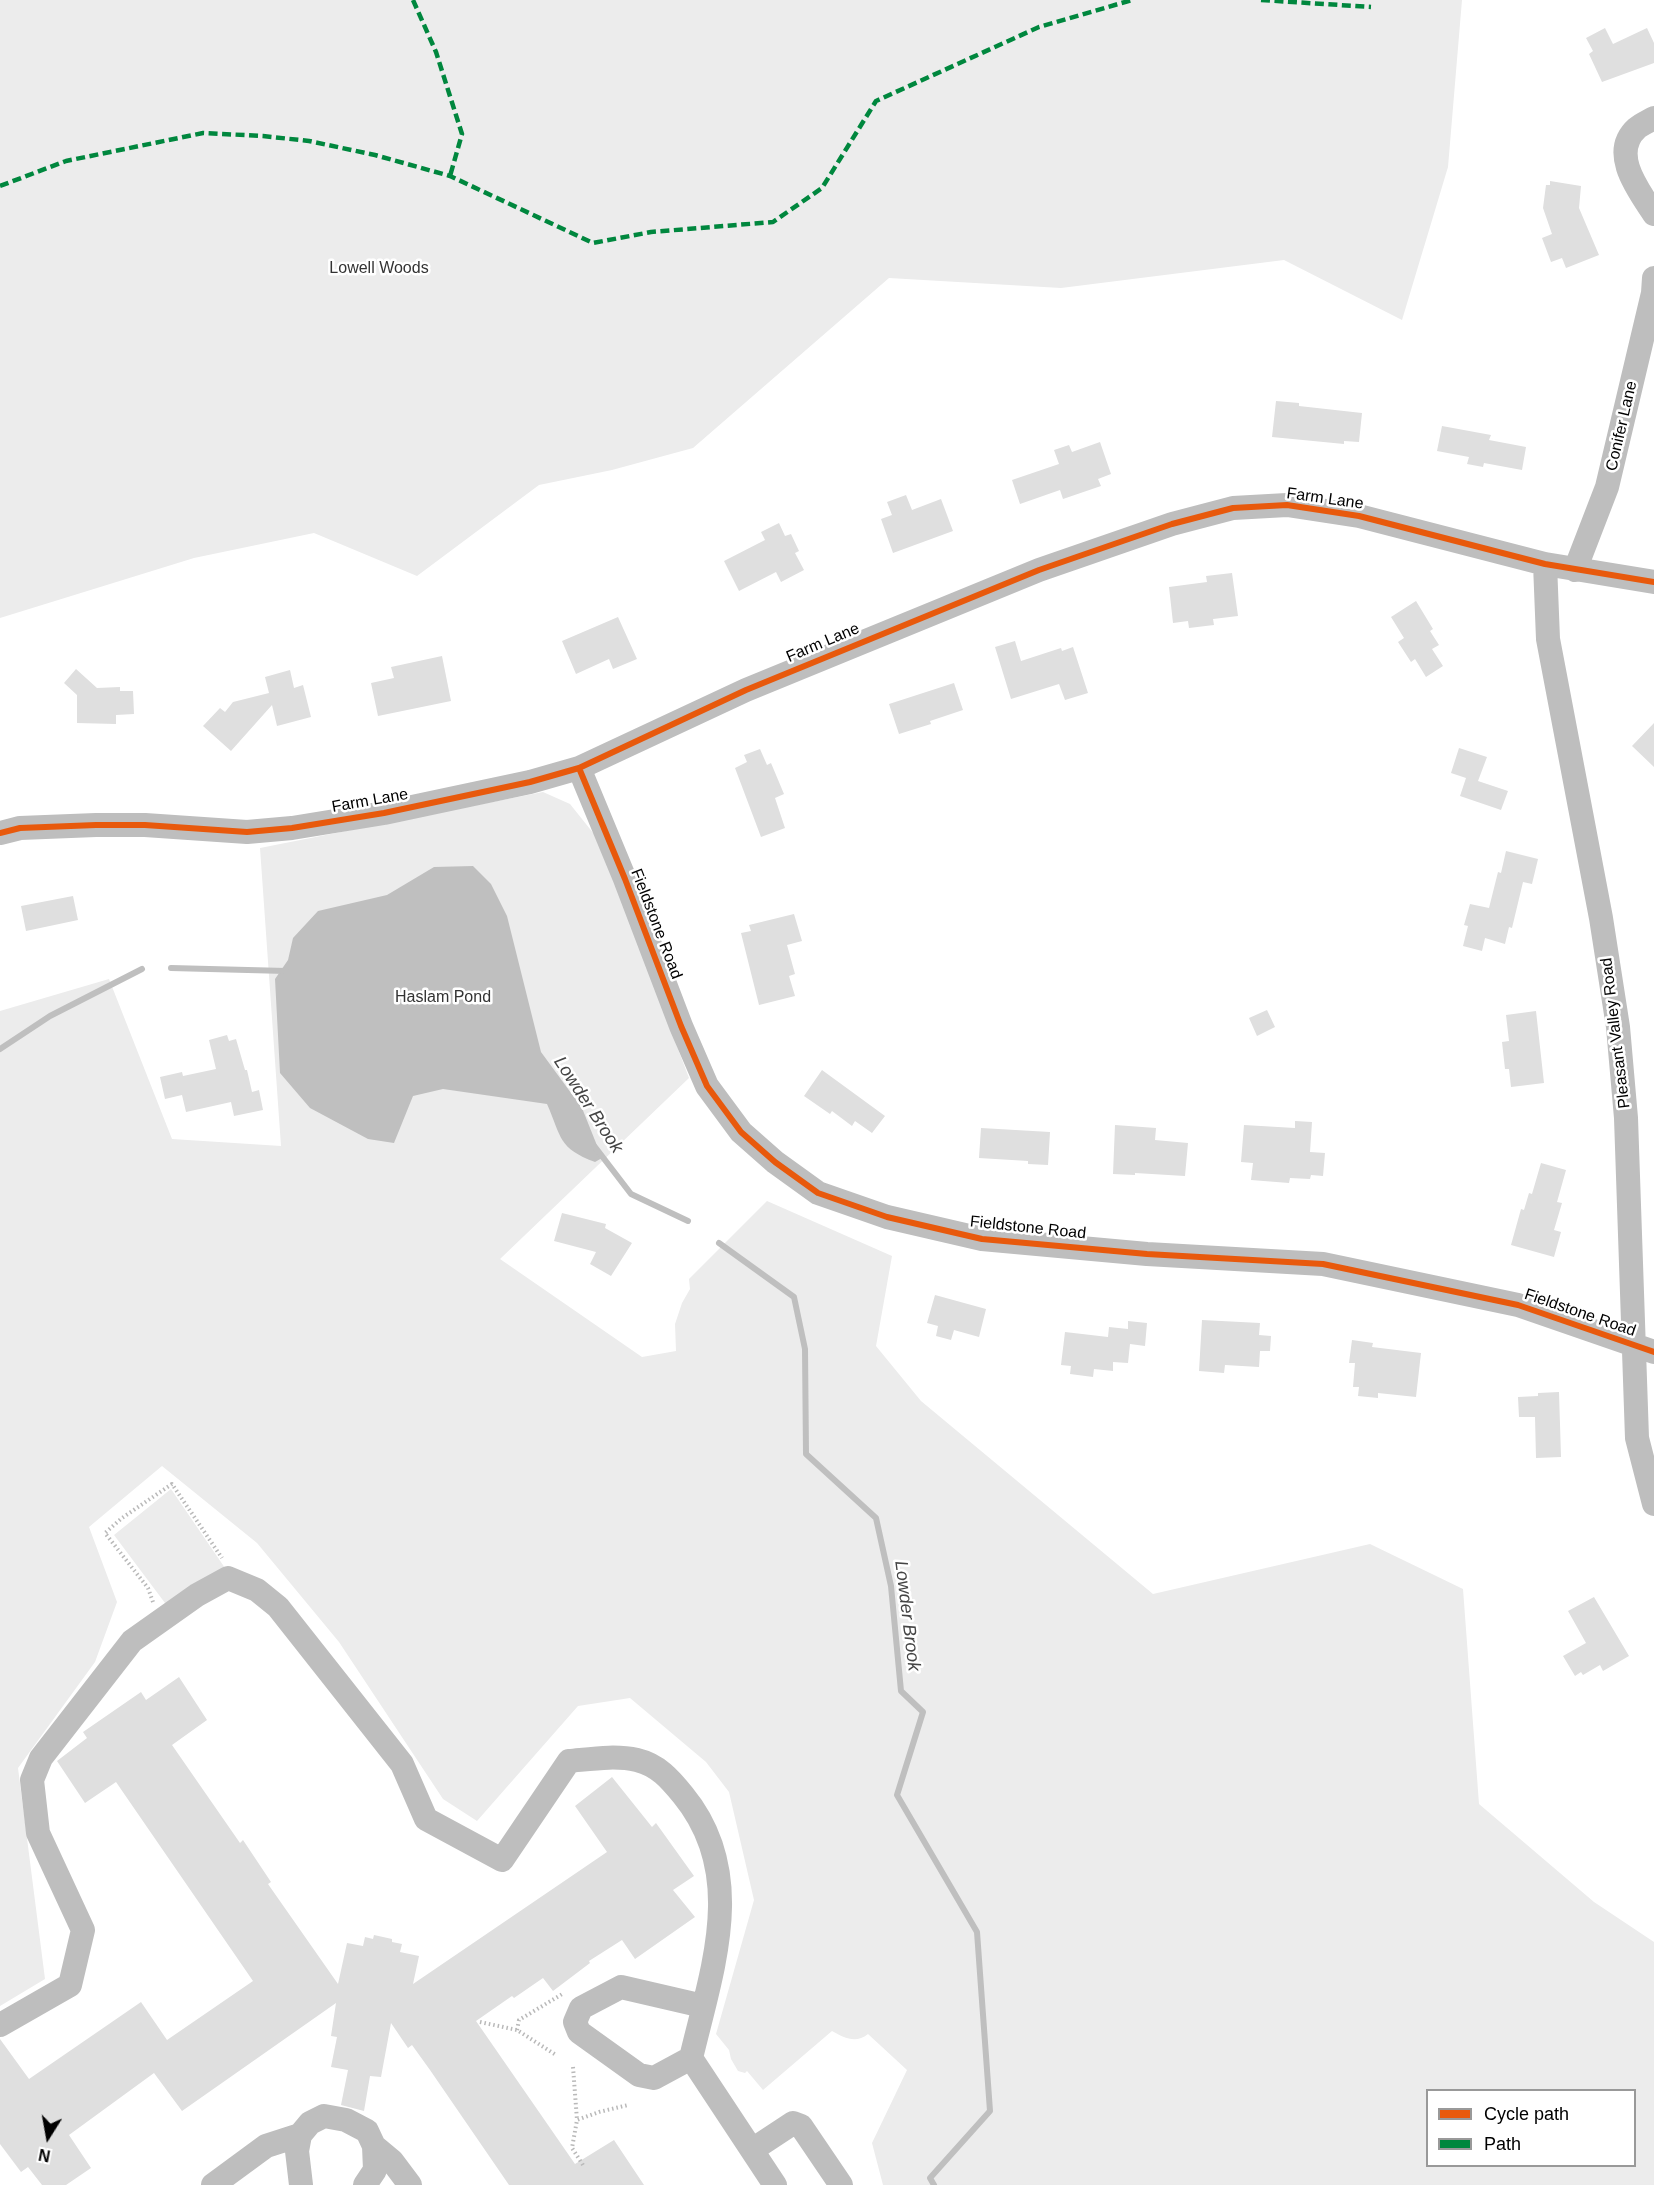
<!DOCTYPE html>
<style>
body{margin:0}
#map{position:relative;width:1654px;height:2185px;overflow:hidden;background:#fff;font-family:Helvetica,sans-serif}
canvas{display:block}
.legend{position:absolute;left:1426px;top:2089px;width:210px;height:78px;box-sizing:border-box;background:#fff;border:2px solid #999;margin:0;padding:8px 10px;list-style:none;font-size:18px;color:#000}
.legend li{display:flex;align-items:center;gap:12px;height:30px}
.legend b{width:30px;border:2px solid #999}
.north{position:absolute;left:18px;top:2107px;width:60px;height:60px;-webkit-text-stroke:4px #fff;paint-order:stroke;rotate:191deg;font-size:16px;font-weight:700;line-height:24px;text-align:center;color:#000}
.north::after{content:'';display:block;margin:auto;width:21px;height:27px;background:#000;clip-path:polygon(50% 0,100% 100%,50% 72%,0 100%)}
</style>
<div id="map">
<canvas width="1654" height="2185"></canvas>
<ul class="legend">
<li><b style="height:8px;background:#e8590c"></b>Cycle path</li>
<li><b style="height:8px;background:#00873e"></b>Path</li>
</ul>
<div class="north">N</div>
</div>
<script>
const g = document.querySelector('canvas').getContext('2d');
g.lineJoin = 'round';
function fill(path, color) {
  g.fillStyle = color;
  g.fill(path, 'evenodd');
}
function trace(path, color, width, dash) {
  g.strokeStyle = color;
  g.lineWidth = width;
  g.lineCap = dash ? 'butt' : 'round';
  g.setLineDash(dash || []);
  g.stroke(path);
}
function label(font, color, halo, rows, align = 'center') {
  g.font = font + ' Helvetica,sans-serif';
  g.lineWidth = 5;
  g.setLineDash([]);
  g.textBaseline = 'middle';
  g.strokeStyle = halo;
  g.fillStyle = color;
  for (const [text, x, y, turn = 0] of rows) {
    g.save();
    g.translate(x, y);
    g.rotate((+turn || 0) * Math.PI / 180);
    g.textAlign = isNaN(turn) ? turn : align;
    if (halo) g.strokeText(text, 0, 0);
    g.fillText(text, 0, 0);
    g.restore();
  }
}
const green = new Path2D(`
 M0,0h1462l-14,167 -46,153 -118,-60 -223,28 -172,-10 -196,170 -81,22 -73,15 -122,91 -103,-43 -120,25 -194,60z
 M543,792l27,12 28,35 91,239 -189,181 142,98 34,-6 -1,-27 7,-21 8,-14 -1,-10 78,-78 125,55 -16,90 45,55 232,193 217,-50 93,45 16,215 115,98 60,40v243h-771l-11,-42 35,-73 -39,-36c-12,10 -24,4 -36,-3l-69,59 -16,-19 -2,2 -7,-2 -7,-12 -2,-9 -13,-16 38,-134 -25,-108 -23,-30 -76,-64 -52,8 -101,115 -34,-22 -104,-157 -82,-99 -95,-77 -73,61 28,75 -22,60 -77,106 27,211 -45,27v-995l109,-32 63,160 109,7 -21,-298zM1428,2090h206v76h-206z
 M171,1489l54,79 -57,39 -54,-72z`);
const water = new Path2D(`
 M473,866l18,18 16,32 34,136 41,56 20,50 -7,4c-37,-14 -33,-24 -48,-58l-104,-15 -30,7 -19,47 -26,-4 -58,-31 -30,-35 -5,-94 13,-19 5,-22 25,-27 69,-16 47,-28z`);
const stream = new Path2D(`
 M171,968l115,3
 M0,1049l50,-33 92,-47
 M595,1147l36,47 57,27
 M719,1243l75,54 11,52 1,105 70,64 15,68 10,105 22,21 -26,83 80,137 13,179 -60,67 4,7`);
const building = new Path2D(`
 M1605,28l8,16 34,-16 7,15v20l-52,19 -13,-28 4,-3 -7,-13z
 M1550,181l31,5 -2,22 20,47 -33,13 -4,-10 -11,4 -9,-24 10,-4 -9,-26 3,-23h4z
 M1276,401l23,2v3l63,7 -3,29 -15,-1v3l-72,-7z
 M1442,426l49,9 -2,5 37,7 -4,23 -38,-7 -1,4 -16,-3 2,-7 -32,-6z
 M1100,442l11,32 -13,5 3,7 -38,13 -3,-9 -40,14 -8,-24 47,-16 -5,-14 15,-5 3,7z
 M906,495l6,15 29,-11 12,32 -60,22 -12,-34 11,-4 -5,-13z
 M779,523l6,13 6,-2 8,17 -4,2 9,17 -23,12 -5,-10 -37,19 -15,-30 41,-21 -4,-8z
 M1232,573l6,43 -25,3 1,6 -25,3 -1,-7 -15,2 -4,-36 38,-5 -1,-6z
 M1416,601l17,28 -3,2 9,14 -7,4 11,17 -17,11 -11,-18 -4,3 -13,-20 6,-4 -13,-21z
 M618,617l19,42 -24,10 -4,-10 -33,15 -14,-33z
 M1015,641l6,20 40,-13 1,3 11,-4 15,46 -23,7 -6,-16 -48,15 -16,-52z
 M442,656l9,45 -73,15 -7,-33 23,-5 -3,-11z
 M76,669l21,19 23,-1v4h13l1,23 -18,1v9l-39,-1v-28l-13,-12z
 M290,670l4,18 9,-3 8,32 -34,9 -5,-21 -41,46 -28,-25 17,-18 5,4 8,-10 36,-9 -4,-16z
 M954,683l9,27 -33,11 1,3 -32,10 -10,-30z
 M1654,723v44l-22,-21z
 M1459,748l28,9 -9,24 30,10 -7,19 -41,-14 6,-18 -15,-5z
 M760,749l7,16 4,-2 13,31 -9,4 10,30 -24,9 -26,-69 12,-6 -3,-7z
 M1506,851l32,8 -6,25 -9,-2 -11,46 -3,-1 -4,17 -20,-6 -3,13 -19,-5 5,-20 -4,-1 6,-21 19,4 9,-36 3,1z
 M73,896l5,24 -52,11 -5,-25z
 M794,914l8,27 -15,4 8,29 -6,2 6,20 -36,9 -18,-72 10,-2 -2,-6z
 M1267,1010l8,17 -18,9 -8,-18z
 M1536,1011l8,72 -33,4 -2,-18h-4l-3,-27 7,-1 -3,-26z
 M227,1035l2,6 7,-2 9,31h2l5,22 7,-2 4,20 -29,6 -3,-14 -45,10 -4,-17 -17,4 -5,-22 22,-5 1,4 33,-7 -7,-29z
 M822,1070l63,46 -13,17 -17,-12 -3,5 -20,-15 -2,3 -26,-18z
 M1295,1121l17,1 -2,30 15,1 -2,23 -12,-1 -1,4 -20,-1 -1,5 -38,-3 2,-17 -12,-1 3,-37 51,3z
 M1115,1125l41,3 -1,12 33,3 -3,33 -50,-3v2l-22,-1z
 M981,1128l69,4 -2,33 -20,-1v-3l-49,-3z
 M1541,1163l25,7 -9,32 5,1 -8,27 7,2 -7,25 -43,-12 10,-36 3,1 5,-17 3,1z
 M562,1213l44,11 -1,4 27,15 -21,33 -21,-12 6,-12 -42,-11z
 M935,1295l51,14 -7,28 -25,-7 -3,10 -15,-4 2,-10 -11,-3z
 M1202,1320l58,3 -1,12 12,1 -1,15h-10l-1,16 -34,-2 -1,8 -25,-2z
 M1128,1321l19,2 -2,23 -15,-2 -2,19 -15,-1v9l-19,-2 -1,8 -23,-3 1,-8 -10,-1 4,-33 43,5 1,-10 19,2z
 M1352,1340l21,3 -1,4 49,6 -5,44 -38,-4v5l-20,-2 1,-9h-6l2,-24h-6z
 M1559,1392l2,65 -25,1 -1,-41h-16l-1,-20 20,-1v-3z
 M1594,1597l35,59 -26,15 -3,-6 -17,10 -2,-3 -6,4 -12,-20 23,-13 -18,-32z
 M179,1677l28,43 -35,25 68,98 3,-3 28,42 -3,2 70,100 9,-41 16,3 2,-9 8,2 1,-4 18,4v3l10,2 -2,8 19,4 -6,28 194,-132 -32,-46 37,-29 40,50 4,-4 38,53 -21,14 22,27 -60,42 -13,-19 -33,21 1,2 -37,28 -10,-13 -29,20 -2,-2 -36,25 99,143 39,-24 30,45h-135l-79,-115 -18,-25 -4,3 -17,-25 -10,54 -11,-1 -6,35 -23,-6 7,-35 -17,-3 6,-30 -6,-1 5,-33 -154,108 -28,-38 -85,62 22,33 -25,17h-24l-14,-18 -7,5 -21,-28v-105l29,40 112,-77 26,38 86,-59 -137,-199 -31,21 -28,-42 30,-23 -4,-6 58,-40 5,8z`);
const path = new Path2D(`
 M153,1602l-5,-14 -43,-55 17,-15 50,-34 50,74
 M480,2022l37,8 39,25
 M517,2030l2,-10 45,-27
 M573,2067l4,53
 M583,2165l-11,-17 5,-28 22,-8 29,-7`);
const minor = new Path2D(`
 M1654,118c-5,3 -12,6 -17,10 -28,25 2,63 17,86
 M1545,564l3,75 53,279 17,109 8,91 11,320 17,66
 M1575,570l32,-83 46,-194 1,-15
 M579,768l46,111 56,147 26,60 34,46 34,30 43,31 69,24 95,22 165,15 176,10 195,41 136,47
 M0,833l20,-5 76,-3h49l102,7 45,-4 92,-15 146,-31 49,-14 167,-78 293,-120 133,-46 61,-16 54,-3 72,11 186,48 109,18
 M0,2025l70,-40 13,-55 -45,-97 -6,-53 9,-22 91,-117 65,-46 31,-17 29,12 21,17 124,157 24,55 76,41 67,-99c22,-2 46,-6 68,-1 21,5 33,19 46,35 65,79 29,174 8,263l84,127
 M691,2058l-37,20 -15,-3 -60,-43 -4,-10 6,-14 40,-21 82,19
 M374,2146l18,15 18,24
 M752,2150l41,-27 8,3 40,59
 M213,2185l53,-39 34,-11
 M301,2185l-4,-34 3,-16 10,-12 14,-7 22,4 21,11 7,15 1,24 -10,15`);
const quiet = new Path2D(`
 M413,0l23,52 26,82 -12,42
 M1261,0l110,7
 M0,186l66,-25 137,-28 60,3 46,5 66,14 75,21 143,67 58,-11 122,-10 49,-34 54,-87 163,-74 93,-27`);
const cycleway = new Path2D(`
 M579,768l46,111 56,147 26,60 34,46 34,30 43,31 69,24 95,22 165,15 176,10 195,41 136,47
 M0,833l20,-5 76,-3h49l102,7 45,-4 92,-15 146,-31 49,-14 167,-78 293,-120 133,-46 61,-16 54,-3 72,11 186,48 109,18`);
const parkNames = [
 ["Lowell Woods",379,269],
 ["Haslam Pond",443,998]
];
const streetNames = [
 ["Conifer Lane",1622,426,-77],
 ["Farm Lane",1325,499,8],
 ["Farm Lane",823,643,-23],
 ["Farm Lane",370,801,-10],
 ["Fieldstone Road",656,924,69],
 ["Pleasant Valley Road",1616,1033,-97],
 ["Fieldstone Road",1028,1228,6],
 ["Fieldstone Road",1580,1313,19]
];
const waterNames = [
 ["Lowder Brook",588,1105,57],
 ["Lowder Brook",907,1616,83]
];
fill(green, '#ececec');
fill(water, '#bfbfbf');
trace(stream, '#bfbfbf', 6);
fill(building, '#dfdfdf');
trace(path, '#b9b9b9', 4, [1.5, 3]);
trace(minor, '#bebebe', 24);
trace(quiet, '#00873e', 4.5, [9, 4.5]);
trace(cycleway, '#e8590c', 6);
label('16px', '#333', '#fff', parkNames);
label('16px', '#000', '#fff', streetNames);
label('italic 18px', '#444', '#fff', waterNames);
</script>
